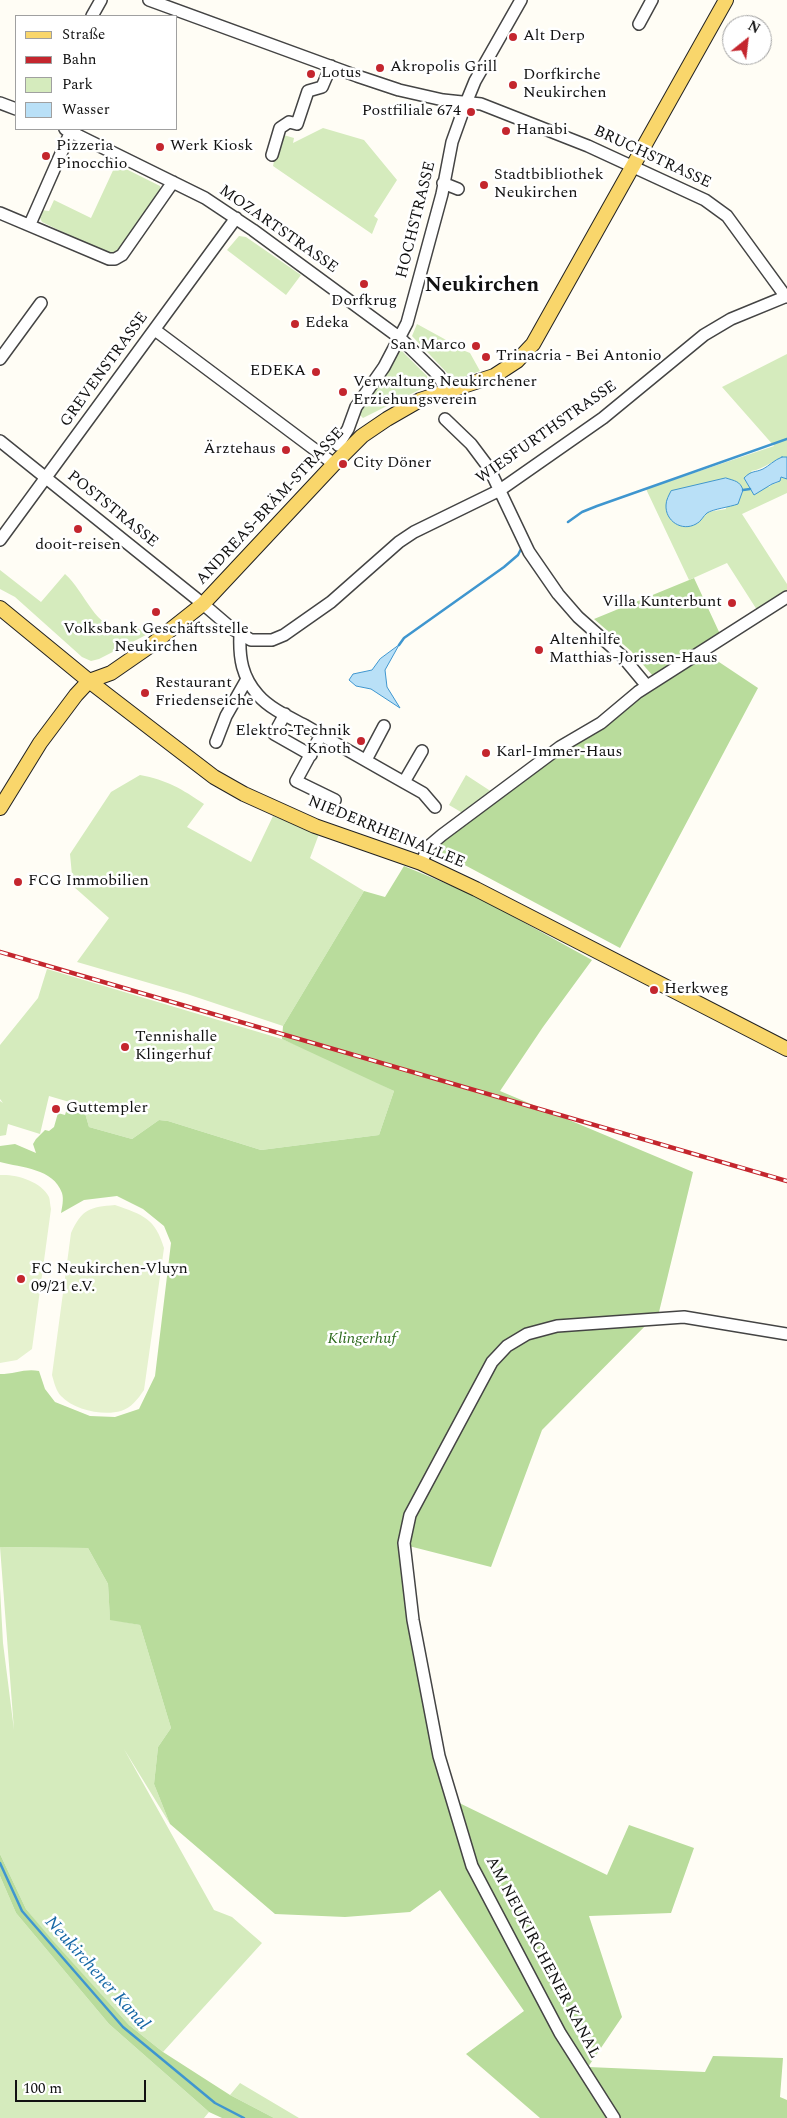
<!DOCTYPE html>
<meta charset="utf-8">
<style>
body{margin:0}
#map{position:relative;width:787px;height:2118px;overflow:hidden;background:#fffdf5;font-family:Spectral,serif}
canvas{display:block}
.legend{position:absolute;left:15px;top:15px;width:162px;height:115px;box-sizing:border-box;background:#fff;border:1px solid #a0a0a0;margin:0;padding:6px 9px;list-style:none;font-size:15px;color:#111}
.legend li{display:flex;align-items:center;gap:10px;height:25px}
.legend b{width:25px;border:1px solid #a0a0a0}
.north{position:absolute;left:722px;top:15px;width:50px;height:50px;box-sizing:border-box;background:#fff;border:1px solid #a0a0a0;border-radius:50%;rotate:29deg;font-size:14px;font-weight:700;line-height:20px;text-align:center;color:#111}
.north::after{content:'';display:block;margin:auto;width:18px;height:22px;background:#c4262e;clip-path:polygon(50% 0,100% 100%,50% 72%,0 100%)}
.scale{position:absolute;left:15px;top:2080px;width:131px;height:22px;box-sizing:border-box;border:2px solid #111;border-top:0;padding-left:6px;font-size:15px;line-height:18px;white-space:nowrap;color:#111;-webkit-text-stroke:4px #fff;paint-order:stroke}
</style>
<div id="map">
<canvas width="787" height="2118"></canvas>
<ul class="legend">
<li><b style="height:6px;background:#f9d66b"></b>Straße</li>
<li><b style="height:6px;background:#c4262e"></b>Bahn</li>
<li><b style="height:14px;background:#d5ebbd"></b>Park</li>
<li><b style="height:14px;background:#b9e0f7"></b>Wasser</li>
</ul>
<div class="north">N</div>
<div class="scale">100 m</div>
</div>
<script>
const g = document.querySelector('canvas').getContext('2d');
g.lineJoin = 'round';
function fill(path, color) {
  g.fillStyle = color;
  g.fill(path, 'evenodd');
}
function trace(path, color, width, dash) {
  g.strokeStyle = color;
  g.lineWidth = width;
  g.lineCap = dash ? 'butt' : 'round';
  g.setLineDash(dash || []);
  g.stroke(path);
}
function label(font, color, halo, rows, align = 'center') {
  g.font = font + ' Spectral,serif';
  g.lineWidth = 5;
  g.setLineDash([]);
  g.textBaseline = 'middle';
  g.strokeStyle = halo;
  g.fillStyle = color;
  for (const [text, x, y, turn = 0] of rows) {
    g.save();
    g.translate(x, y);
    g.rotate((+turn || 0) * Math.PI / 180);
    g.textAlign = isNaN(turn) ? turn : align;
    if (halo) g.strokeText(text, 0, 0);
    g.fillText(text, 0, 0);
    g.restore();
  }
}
const green = new Path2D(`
 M323,128l41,12 33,40 -23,36 4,3 -6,15 -99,-68 7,-32 14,4 -1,5z
 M116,164l44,22v5l-41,60 -11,3 -66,-32 -3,-6 2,-6 8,1 5,-11 37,18z
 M239,236l7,1 55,38 -15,20 -59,-45z
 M417,324l42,23 1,2 10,4 10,18 -19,7 -11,-2 -38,-40z
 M397,346l30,30 1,4 -7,9 -58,29 -6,-6z
 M787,354v103c-14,2 -22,12 -36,14l18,16 3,-3 5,-1 4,-6 6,2v14l-45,21 45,70v6l-30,20 -30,-47 -38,17 -43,-91 128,-43 -52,-59zM726,478v31l-18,3 -11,12 10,-41z
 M0,570l41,32 24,-28c21,18 30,58 63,56l4,-7 14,12 -47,24 -8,2 -9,-4 -67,-60 -15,-8z
 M140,775c27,5 42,14 64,29l-17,23 64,35 22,-46 46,18 -9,24 54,33 -81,135 -96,-32 -110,-32 32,-44 -36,-32 -3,-32 41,-62z
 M466,775l26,17 -26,23 -17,-10z
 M47,969l235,70 61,26 51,26 -15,44 -118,15 -93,-29 -9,-1 -27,19 -43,-12 -6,-21 -34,-10 -9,38 -32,-10 -2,11 -6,1v-35l3,2 -3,-4v-54l38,-47z
 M0,1547l88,1 20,36 2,35 30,6 31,103 -13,19 -4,37 16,40 -46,-75 90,161 18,7 30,26 -99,109 -34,-27 -77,-84 -26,-32 -26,-55v-266l3,55 11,87z
 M0,1876l16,37 93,111 100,88 -5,6h-204z
 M240,2083l59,35h-25l-44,-23z`);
const forest = new Path2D(`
 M694,578l26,56 -64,42h-3l-22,-25 -37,-32z
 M707,654l51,34 -138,260 -189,-101c89,-69 181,-133 276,-193z
 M404,866l72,30 116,64 -49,67 -43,64 193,81 -34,140 -117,118 -51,137 -86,-22 42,252 160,78 22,-50 65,23 -23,65 -82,3 33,101 -34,50 117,5 8,-16 70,2 -3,39 7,3v18h-247l-74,-64 58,-43 -84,-121 -30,22 -65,5 -70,-3 -105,-90 -16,-40 4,-37 13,-19 -31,-103 -30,-5 -2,-36 -20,-36 -88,-1v-173c14,0 26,-6 39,-3l6,18 10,13 35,14 25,1 24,-8 16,-33 16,-133 -7,-17 -21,-17 -26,-13 -33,4 -23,13c1,-5 3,-14 1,-20 -9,-25 -40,-25 -62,-31v-16l15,-2 21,9 -3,-9 3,-5 9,-9 4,1 5,-4 4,-14 7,2 4,-13 14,4 6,21 43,12 27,-19 9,1 93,29 118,-15 15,-44 -112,-52 1,-13 81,-135 21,6z
 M0,1854l26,55 27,32 76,84 34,27 67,43 44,23h-52l-13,-6 -100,-88 -93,-111 -16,-37z`);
const pitch = new Path2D(`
 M0,1175c16,-1 41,6 49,22 1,3 1,8 2,12l-19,140 -15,11 -17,3z
 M115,1205c28,10 40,13 49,43l-20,142c-6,9 -13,18 -23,21 -18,5 -47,-1 -60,-15 -5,-5 -7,-14 -9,-21l19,-142c11,-24 19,-26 44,-28z`);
const water = new Path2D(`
 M782,457h5v22l-6,-2 -1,4 -8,3 -18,11 -10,-17c8,-8 10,-5 19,-9 6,-3 11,-9 19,-12z
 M726,478c9,3 14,3 17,12l-5,14c-8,3 -25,5 -31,9 -4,3 -6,9 -11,11 -14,8 -31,-3 -30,-19 0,-5 3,-10 5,-14z
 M399,645l-14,25 2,17 13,21 -29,-19 -15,-3 -7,-6 4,-6 19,-4 8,-11z`);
const stream = new Path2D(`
 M743,490l7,-1
 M568,522l14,-10 15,-6 190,-67
 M399,645l5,-7 100,-71 14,-12 3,-6
 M0,1863l22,48 101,116 92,76 29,15`);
const minor = new Path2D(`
 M149,0l208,76 42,14 44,10 38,4 107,42 117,54 22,16 59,81
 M92,16l9,-16
 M639,24l13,-24
 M0,103l16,6
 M65,129l140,69 48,32 147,108 39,38 7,16
 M272,155l8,-27 9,-6 8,2 11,-33 14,-4 9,-21
 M443,183l15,6
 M0,213l109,46h6l7,-4 51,-73
 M30,224l41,-93
 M155,330l179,134
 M0,359l41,-56
 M445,419l26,25 18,24 40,84 29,42 20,23 44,39 25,30
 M0,441l203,163 28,24 20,12h21l12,-5 47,-33 68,-60 15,-10 86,-42 103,-72 101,-83 27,-16 56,-23
 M338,445l10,-16 8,-22 28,-40 23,-44 35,-129 10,-52 14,-39 9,-22 46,-81
 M0,540l236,-322
 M240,635c-1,23 2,42 18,60 12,14 33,23 48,31 39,23 78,45 117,67l12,14
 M285,714l-11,20 37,21
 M321,735l-25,46 39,19
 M216,742l10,-26 21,-37
 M366,760l18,-34
 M404,782l18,-31
 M421,863l8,-17 13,-11 118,-88 41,-24 37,-31 149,-95
 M614,2118l-54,-85 -88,-167 -33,-110 -26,-136 -9,-77 6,-28 82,-153 15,-16 20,-12 30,-8 127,-9 103,17`);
const major = new Path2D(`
 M0,608l89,73 78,60 47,36 30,17 71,32 106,37 55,26 311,160
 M0,808l40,-65 36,-48 13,-14 22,-8 39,-27 53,-42 131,-140 28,-28 25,-17 33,-19 74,-24 23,-15 16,-17 193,-344`);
const rail = new Path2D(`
 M0,952l787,229`);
const markers = [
 [513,37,5,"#c4262e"],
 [380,68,5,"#c4262e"],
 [311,74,5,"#c4262e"],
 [513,85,5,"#c4262e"],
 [471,112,5,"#c4262e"],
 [506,131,5,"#c4262e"],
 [160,147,5,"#c4262e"],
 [46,156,5,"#c4262e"],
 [484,185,5,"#c4262e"],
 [364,284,5,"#c4262e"],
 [295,324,5,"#c4262e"],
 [476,346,5,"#c4262e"],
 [486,357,5,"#c4262e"],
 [316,372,5,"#c4262e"],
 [343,392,5,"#c4262e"],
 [286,450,5,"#c4262e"],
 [343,464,5,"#c4262e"],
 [78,529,5,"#c4262e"],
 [732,603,5,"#c4262e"],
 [156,612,5,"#c4262e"],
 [539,650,5,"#c4262e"],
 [145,693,5,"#c4262e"],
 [361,741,5,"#c4262e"],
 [486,753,5,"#c4262e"],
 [18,882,5,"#c4262e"],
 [654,990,5,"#c4262e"],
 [125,1047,5,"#c4262e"],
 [56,1109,5,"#c4262e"],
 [21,1279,5,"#c4262e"]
];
const poiNames = [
 ["Alt Derp",523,37],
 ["Akropolis Grill",390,68],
 ["Lotus",321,74],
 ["Dorfkirche",523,76],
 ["Neukirchen",523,94],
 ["Postfiliale 674",461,112,"right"],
 ["Hanabi",516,131],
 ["Pizzeria",56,147],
 ["Pinocchio",56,165],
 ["Werk Kiosk",170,147],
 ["Stadtbibliothek",494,176],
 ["Neukirchen",494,194],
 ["Dorfkrug",364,302,"center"],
 ["Edeka",305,324],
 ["San Marco",466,346,"right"],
 ["Trinacria - Bei Antonio",496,357],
 ["EDEKA",306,372,"right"],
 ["Verwaltung Neukirchener",353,383],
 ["Erziehungsverein",353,401],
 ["Ärztehaus",276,450,"right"],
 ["City Döner",353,464],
 ["dooit-reisen",78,546,"center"],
 ["Villa Kunterbunt",722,603,"right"],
 ["Volksbank Geschäftsstelle",156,630,"center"],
 ["Neukirchen",156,648,"center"],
 ["Altenhilfe",549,641],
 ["Matthias-Jorissen-Haus",549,659],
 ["Restaurant",155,684],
 ["Friedenseiche",155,702],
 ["Elektro-Technik",351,732,"right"],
 ["Knoth",351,750,"right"],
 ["Karl-Immer-Haus",496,753],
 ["FCG Immobilien",28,882],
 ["Herkweg",664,990],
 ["Tennishalle",135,1038],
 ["Klingerhuf",135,1056],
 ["Guttempler",66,1109],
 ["FC Neukirchen-Vluyn",31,1270],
 ["09/21 e.V.",31,1288]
];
const streetNames = [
 ["BRUCHSTRASSE",652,158,25],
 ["HOCHSTRASSE",417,220,-76],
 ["MOZARTSTRASSE",278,230,35],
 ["GREVENSTRASSE",105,370,-54],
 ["WIESFURTHSTRASSE",547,433,-35],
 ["ANDREAS-BRÄM-STRASSE",271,507,-47],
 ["POSTSTRASSE",112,510,39],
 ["NIEDERRHEINALLEE",386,833,22],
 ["AM NEUKIRCHENER KANAL",542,1958,62]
];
const parkNames = [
 ["Klingerhuf",362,1340]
];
const waterNames = [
 ["Neukirchener Kanal",96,1974,48]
];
const districtNames = [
 ["Neukirchen",482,287]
];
fill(green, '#d5ebbd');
fill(forest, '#b9dc9c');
fill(pitch, '#e6f2cf');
fill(water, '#b9e0f7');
trace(water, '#3f96cf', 1);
trace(stream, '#3f96cf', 2.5);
trace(minor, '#444', 14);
trace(major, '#222', 16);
trace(minor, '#fff', 11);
trace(major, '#f9d66b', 14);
trace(rail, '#c4262e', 4.5);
trace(rail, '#fff', 2.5, [8]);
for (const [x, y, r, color] of markers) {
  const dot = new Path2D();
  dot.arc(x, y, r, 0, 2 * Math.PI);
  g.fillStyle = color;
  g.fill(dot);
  trace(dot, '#fff', 2);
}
label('16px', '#111', '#fff', poiNames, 'left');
label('16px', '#111', '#fff', streetNames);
label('italic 16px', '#2f6b1f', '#fff', parkNames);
label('italic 18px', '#1768a6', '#fff', waterNames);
label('bold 21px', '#111', '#fff', districtNames);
</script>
